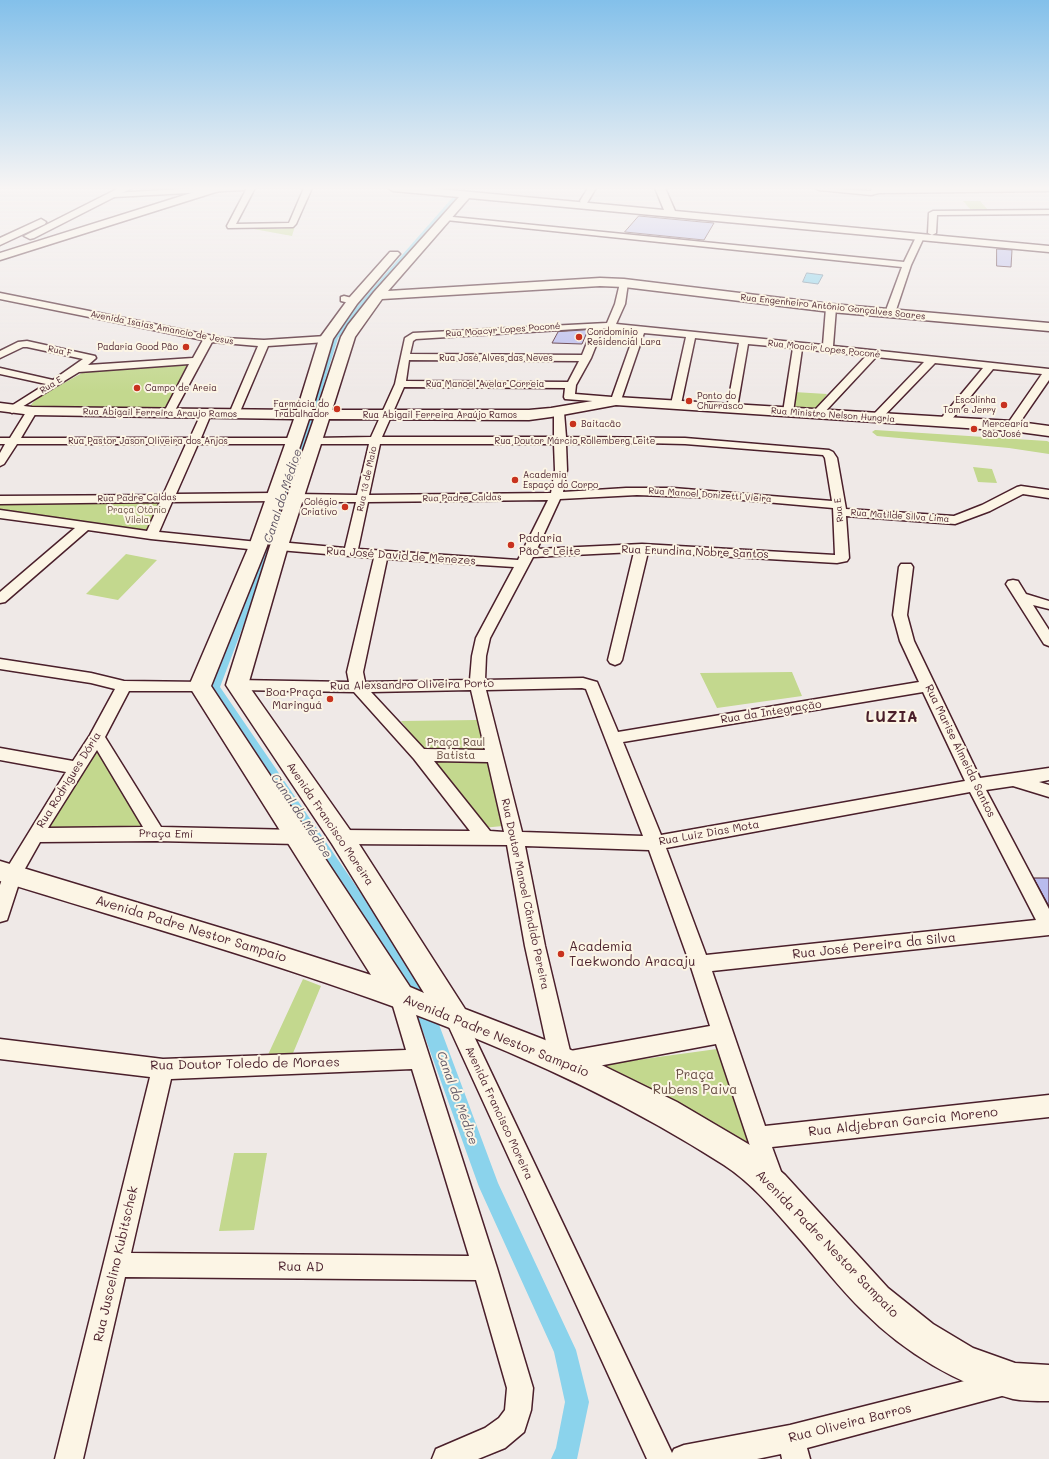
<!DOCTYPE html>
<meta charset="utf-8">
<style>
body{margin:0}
canvas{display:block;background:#efe9e7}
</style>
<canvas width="1049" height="1459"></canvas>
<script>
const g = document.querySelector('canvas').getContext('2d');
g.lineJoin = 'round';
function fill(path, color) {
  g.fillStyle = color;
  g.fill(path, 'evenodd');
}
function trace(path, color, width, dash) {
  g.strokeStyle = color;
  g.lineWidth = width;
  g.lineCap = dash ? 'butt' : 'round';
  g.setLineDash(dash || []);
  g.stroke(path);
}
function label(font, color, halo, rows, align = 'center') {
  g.font = font + ' Mali,sans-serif';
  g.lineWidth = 4;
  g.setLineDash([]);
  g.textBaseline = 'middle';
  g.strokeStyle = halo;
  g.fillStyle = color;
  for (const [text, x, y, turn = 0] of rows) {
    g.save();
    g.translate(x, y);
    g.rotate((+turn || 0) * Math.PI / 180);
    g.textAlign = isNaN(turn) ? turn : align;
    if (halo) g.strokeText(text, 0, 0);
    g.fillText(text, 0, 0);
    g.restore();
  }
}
const green = new Path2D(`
 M963,201h17l8,9h-17z
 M295,226l-3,10 -44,-8 33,1z
 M196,361l-30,49 -133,-1 -3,-3 7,-8 45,-25z
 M794,392l33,2 -12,17 -22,-2z
 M875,430l172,11 2,1v12l-40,-6 -132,-12 -5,-4z
 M973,467l19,2 5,14 -19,-1z
 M160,501l-14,30 -146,-21v-5z
 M126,554l31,6 -39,40 -32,-6z
 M792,672l10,24 -85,12 -17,-35z
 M477,720l26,106 -21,2 -81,-107z
 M96,748l50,81 -101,2z
 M303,979l18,7 -30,72 -25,1z
 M717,1049l33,99 -150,-83z
 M234,1153h33l-13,77 -35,1z`);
const water = new Path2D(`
 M807,273l16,2 -5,9 -15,-2z`);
const canal = new Path2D(`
 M453,197l5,1 -120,140 -63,204 -55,145 205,300 73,196 78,167 13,52 -12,57h-26l5,-11 9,-46 -11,-50 -75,-165 -71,-197 -202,-303 57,-145 67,-205z`);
const building = new Path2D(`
 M639,216l63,6 12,1 -10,17 -79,-8z
 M997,249l15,1 -1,17 -14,-1z
 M588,330l-6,14 -30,-1 6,-11z
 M1034,878h15v28z`);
const street = new Path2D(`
 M198,188h49l-4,2 -129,7 -4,-2 4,-2z
 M247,188h8l-19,36 53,-1 15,-35h8l-16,36 -3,3 -65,1 -1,-2z
 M588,188h8l-9,15h-6l-1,-2z
 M815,188l56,3 1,-3h177v3l-170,2 -8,2 -52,-5z
 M1049,210v4l-112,1 -1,18 -4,2 -4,-2 1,-20 4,-2z
 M443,216l461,46 13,-27 7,2 -13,28 -16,48 -5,3 -5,-3 17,-46 -456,-47 -4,-2z
 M624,280l4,3 -3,21 -9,20 207,21 3,-37 5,-3 5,3 -3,38 216,23v11l-33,48 -4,1 -6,-3 36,-52 -49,-5 -45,55 -4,1 -6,-3 45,-54 -48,-5 -55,57 -4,1 -6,-3 2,-2 52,-54 -48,-5 -55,59h-8l-1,-2 1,-2 53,-56 -64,-7 -9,63 -5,3 -5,-3 10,-64 -45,-4 -11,64 -5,3 -5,-3 12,-65 -44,-5 -14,66 -5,3 -5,-3 15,-67 -42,-4 -24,70 -55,-4 -1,-2 1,-9 -161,-1 -22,50h172v-25l5,-3 5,3 2,25 119,1 144,12 4,2 4,6 9,51 108,7 28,-11 35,-18 4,-1 28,4v8l-26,-4 -33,17 -35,13 -109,-8 3,42 -2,3 -10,2 -189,-11 -26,108 -2,3 -5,2 -5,-2 -2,-3 26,-108 -101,5 -43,81 -4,18 -1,24 98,-2 14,4 21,50 301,-50 -19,-41 -7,-26 6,-48 2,-3h10l2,3 -6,48 7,26 66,137 69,-10v12l-10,2 10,3v12l-36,-11 -27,4 63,119v26l-337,36 53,155 284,-31v22l-277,30 11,30 -4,8 -8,4 -8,-4 -47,-141 -150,28 -13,-5 -3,-7 -25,-114 -18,-101 -166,-1 -6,-2 -3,-5 3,-5 6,-2 129,1 -56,-72 -60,-67 -117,-2 -5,-1 -3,-4 3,-4 5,-1 112,2 -2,-10 27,-114 -95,-8 -7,-4 7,-4 66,6 11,-46h-60l-6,-4 6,-4 61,1 12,-51h-54l-6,-3 6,-3 56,-1 24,-53 10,-46 8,-5 194,-10 8,-19 5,-21zM593,328l-11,27 -172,-1 3,-13 3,-2zM603,328l32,4 -23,65 -37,-3 1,-9 15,-27zM409,360l170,1 -11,21 -162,-1zM643,443l42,1 138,11 2,3 7,43 -159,-13h-47l-63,4 4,-22 -1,-26zM380,444h174l1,26 -4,23 -182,2zM637,495l83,3 113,10 2,47 -193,-11 -105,5 23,-50zM548,500l-30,60 -160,-11 10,-47zM387,559l127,8 -38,71 -4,18 -2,24 -105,2 -2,-10zM582,688l4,1 57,147 -121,-4 -36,-142zM471,690l14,60 -61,-1 -53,-57zM923,692l42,89 -304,54 -38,-93zM434,761l54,1 16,70 -14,-1zM970,792l66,128 -330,35 -40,-107zM525,846l124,4 41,114 20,62 -140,25 -25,-105z
 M0,293l223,45 41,2 62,-4 5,3 -5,3 -58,4 -29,68 -5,3 -5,-3 29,-68 -46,-4 -40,74 -4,1 -5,-3 26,-50 -110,8 -67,41 -5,-3 1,-2 38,-24 -46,-10v-6l53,12 30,-21 -56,-12h-4l-23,11v-7l18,-9 9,-1 68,15 1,2 -8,7 105,-7 10,-18 -203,-41z
 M344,296l12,3 2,2 -5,3 -12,-3v-4z
 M32,408l5,3 -16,27h169l11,-24 5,-3 5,3 -10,24h94l6,3 -6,3h-97l-22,50 98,-1 6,4 -6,4 -102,1 -13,30 99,10 7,4 -2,3 -5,1 -107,-11 -63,-9 -83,72 -5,1v-11l75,-64 -75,-10v-8l147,21 13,-29 -160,2v-8l163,-1 23,-51h-169l-13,20 -4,2v-13l5,-9h-5v-6h10l18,-29z
 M1013,580l5,1 8,13 23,7v8l-16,-4 16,25v16l-5,-2 -38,-60 2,-3z
 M0,659l91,14 33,8 81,1 3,4 -3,4 -5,1h-71l-24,46 56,90 137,3 6,2 3,5 -3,5 -6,2 -142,-3 -116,1 -18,32 -13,40 -2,6 -7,2v-37l4,-12 62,-101 -66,-12v-12l73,13 17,-26 25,-46 -24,-6 -91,-14zM97,750l46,77 -95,1z
 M400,987l7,3 3,6 87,272 36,120 -2,22 -7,22 -19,16 -27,11h-46l4,-10 49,-21 14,-10 6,-8 2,-22 -31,-108 -351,-3 -42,182h-28l95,-382 -150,-18v-20l163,20 243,-9 -16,-54 3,-6zM412,1069l57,187 -338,-3 40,-174z
 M454,1007l7,2 211,444 2,-4 10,-4 106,-20 214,-54 9,4 4,9 -4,9 -206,55 3,11h-28l-1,-5 -24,5h-110l-203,-443 3,-7z`);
const secondary = new Path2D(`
 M119,188h13l-98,50 -4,1 -6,-3z
 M207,188h16l-1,2 -222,70v-7z
 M388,188h40l236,22 -9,-22h10l10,23 374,35v6l-580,-54 -81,93 212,-13 24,1 207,25 218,19v8l-218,-19 -207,-25 -24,-1 -218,13 -27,38 -23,73h197l22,-2 65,-11 396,24 37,5v10l-37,-5 -396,-26 -65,12 -22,3 -200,-1 -41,127 -40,139 102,145 115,179 106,41 106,52 73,43 35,30 103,113 45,36 40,24 42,15 34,2v36c-12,0 -25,0 -36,-2 -56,-15 -108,-46 -149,-87 -24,-23 -45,-51 -67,-76 -22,-25 -45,-53 -73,-71 -219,-141 -477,-207 -724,-284v-20l274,83 97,31 -182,-289 60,-140 45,-127 -262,-4 -32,-4v-8l32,4 265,3 22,-71 30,-41 41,-46h8l2,2 -2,2 -41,48 -24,35 -21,71h5l24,-73 7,-12 26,-33 85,-95 -66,-6zM309,419h5l-44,127 -44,139 106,159 92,149 -14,-6 -199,-301 56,-140z
 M41,219l5,3 -1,2 -45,21v-7z`);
const markers = [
 [579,337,4,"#c8321e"],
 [186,347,4,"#c8321e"],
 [137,388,4,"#c8321e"],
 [689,401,4,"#c8321e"],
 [1004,405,4,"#c8321e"],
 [337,409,4,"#c8321e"],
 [573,424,4,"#c8321e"],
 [974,429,4,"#c8321e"],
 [515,480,4,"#c8321e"],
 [345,507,4,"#c8321e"],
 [511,545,4,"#c8321e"],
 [330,699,4,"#c8321e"],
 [561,954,4,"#c8321e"]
];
const farStreetnames = [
 ["Rua Engenheiro Antônio Gonçalves Soares",833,307,6],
 ["Avenida Isaías Amancio de Jesus",162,328,11],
 ["Rua Moacyr Lopes Poconé",503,330,-4],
 ["Rua Moacir Lopes Poconé",824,349,6],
 ["Rua F",60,351,12],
 ["Rua José Alves das Neves",496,358],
 ["Rua Manoel Avelar Correia",485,384],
 ["Rua E",51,385,-32],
 ["Rua Abigail Ferreira Araujo Ramos",160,413,1],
 ["Rua Abigail Ferreira Araújo Ramos",440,415],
 ["Rua Ministro Nelson Hungria",833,415,4],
 ["Rua Pastor Jason Oliveira dos Anjos",148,441],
 ["Rua Doutor Márcio Rollemberg Leite",575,441],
 ["Rua 13 de Maio",367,479,-78],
 ["Rua Manoel Donizetti Vieira",710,495,4],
 ["Rua Padre Caldas",137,498,-1],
 ["Rua Padre Caldas",462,498,-1],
 ["Rua E",839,510,-97],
 ["Rua Matilde Silva Lima",900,516,4]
];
const farPoinames = [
 ["Condomínio",587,332],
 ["Residencial Lara",587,342],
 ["Padaria Good Pão",178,347,"right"],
 ["Campo de Areia",145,388],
 ["Ponto do",697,396],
 ["Churrasco",697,406],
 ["Escolinha",996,400,"right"],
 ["Tom e Jerry",996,410,"right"],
 ["Farmácia do",329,404,"right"],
 ["Trabalhador",329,414,"right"],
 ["Baitacão",581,424],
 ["Mercearia",982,424],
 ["São José",982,434],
 ["Academia",523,475],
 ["Espaço do Corpo",523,485],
 ["Colégio",337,502,"right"],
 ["Criativo",337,512,"right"]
];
const farParknames = [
 ["Praça Otônio",137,510],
 ["Vilela",137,520]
];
const poiNames = [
 ["Padaria",519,539],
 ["Pão e Leite",519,552],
 ["Boa Praça",322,693,"right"],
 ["Maringuá",322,706,"right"]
];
const streetNames = [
 ["Rua Erundina Nobre Santos",695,552,2],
 ["Rua José David de Menezes",401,556,4],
 ["Rua Alexsandro Oliveira Porto",412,685,-1],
 ["Rua da Integração",771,712,-9],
 ["Rua Marise Almeida Santos",960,751,64],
 ["Rua Rodrigues Dória",69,780,-58],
 ["Avenida Francisco Moreira",330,824,56],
 ["Rua Luiz Dias Mota",709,833,-10],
 ["Praça Emi",166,834,1],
 ["Rua Doutor Manoel Cândido Pereira",525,894,78],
 ["Avenida Francisco Moreira",499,1113,65]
];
const parkNames = [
 ["Praça Raul",456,743],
 ["Batista",456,756]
];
const waterNames = [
 ["Canal do Médice",283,496,-72],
 ["Canal do Médice",301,816,56],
 ["Canal do Médice",457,1098,70]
];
const nearStreetnames = [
 ["Avenida Padre Nestor Sampaio",191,929,17],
 ["Rua José Pereira da Silva",874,946,-6],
 ["Avenida Padre Nestor Sampaio",496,1036,22],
 ["Rua Doutor Toledo de Moraes",245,1064,-1],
 ["Rua Aldjebran Garcia Moreno",903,1122,-6],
 ["Avenida Padre Nestor Sampaio",827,1244,46],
 ["Rua Juscelino Kubitschek",116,1264,-77],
 ["Rua AD",301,1267,1],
 ["Rua Oliveira Barros",850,1423,-14]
];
const nearPoinames = [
 ["Academia",569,947],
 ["Taekwondo Aracaju",569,962]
];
const nearParknames = [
 ["Praça",695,1075],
 ["Rubens Paiva",695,1090]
];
const districtNames = [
 ["LUZIA",892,717]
];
fill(green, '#c3d88e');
fill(water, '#8bd3ec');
trace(water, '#718b9f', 1);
fill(canal, '#8bd3ec');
fill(building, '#b9bbed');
trace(building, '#4a1f2b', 1);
trace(street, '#4a1f2b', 3);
trace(secondary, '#4a1f2b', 3);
fill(street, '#fcf5e5');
fill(secondary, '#fcf5e5');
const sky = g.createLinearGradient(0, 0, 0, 392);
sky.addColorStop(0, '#83c0ea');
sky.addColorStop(0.48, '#f8f5f4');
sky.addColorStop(1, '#f8f5f400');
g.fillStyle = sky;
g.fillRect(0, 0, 1049, 392);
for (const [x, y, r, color] of markers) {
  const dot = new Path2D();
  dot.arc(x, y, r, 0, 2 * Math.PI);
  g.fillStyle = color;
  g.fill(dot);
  trace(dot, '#fcf5e5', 1.5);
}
label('9px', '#4a1f2b', '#fcf5e5', farStreetnames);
label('9px', '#4a1f2b', '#fcf5e5', farPoinames, 'left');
label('9px', '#684d44', '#fcf5e5', farParknames);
label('11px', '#4a1f2b', '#fcf5e5', poiNames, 'left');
label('11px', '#4a1f2b', '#fcf5e5', streetNames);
label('11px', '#684d44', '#fcf5e5', parkNames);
label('italic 12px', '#5e5565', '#fcf5e5', waterNames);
label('13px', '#4a1f2b', '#fcf5e5', nearStreetnames);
label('13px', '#4a1f2b', '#fcf5e5', nearPoinames, 'left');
label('13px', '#684d44', '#fcf5e5', nearParknames);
g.letterSpacing = '1px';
label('bold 15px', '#4a1f2b', '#fcf5e5', districtNames);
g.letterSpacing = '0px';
</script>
